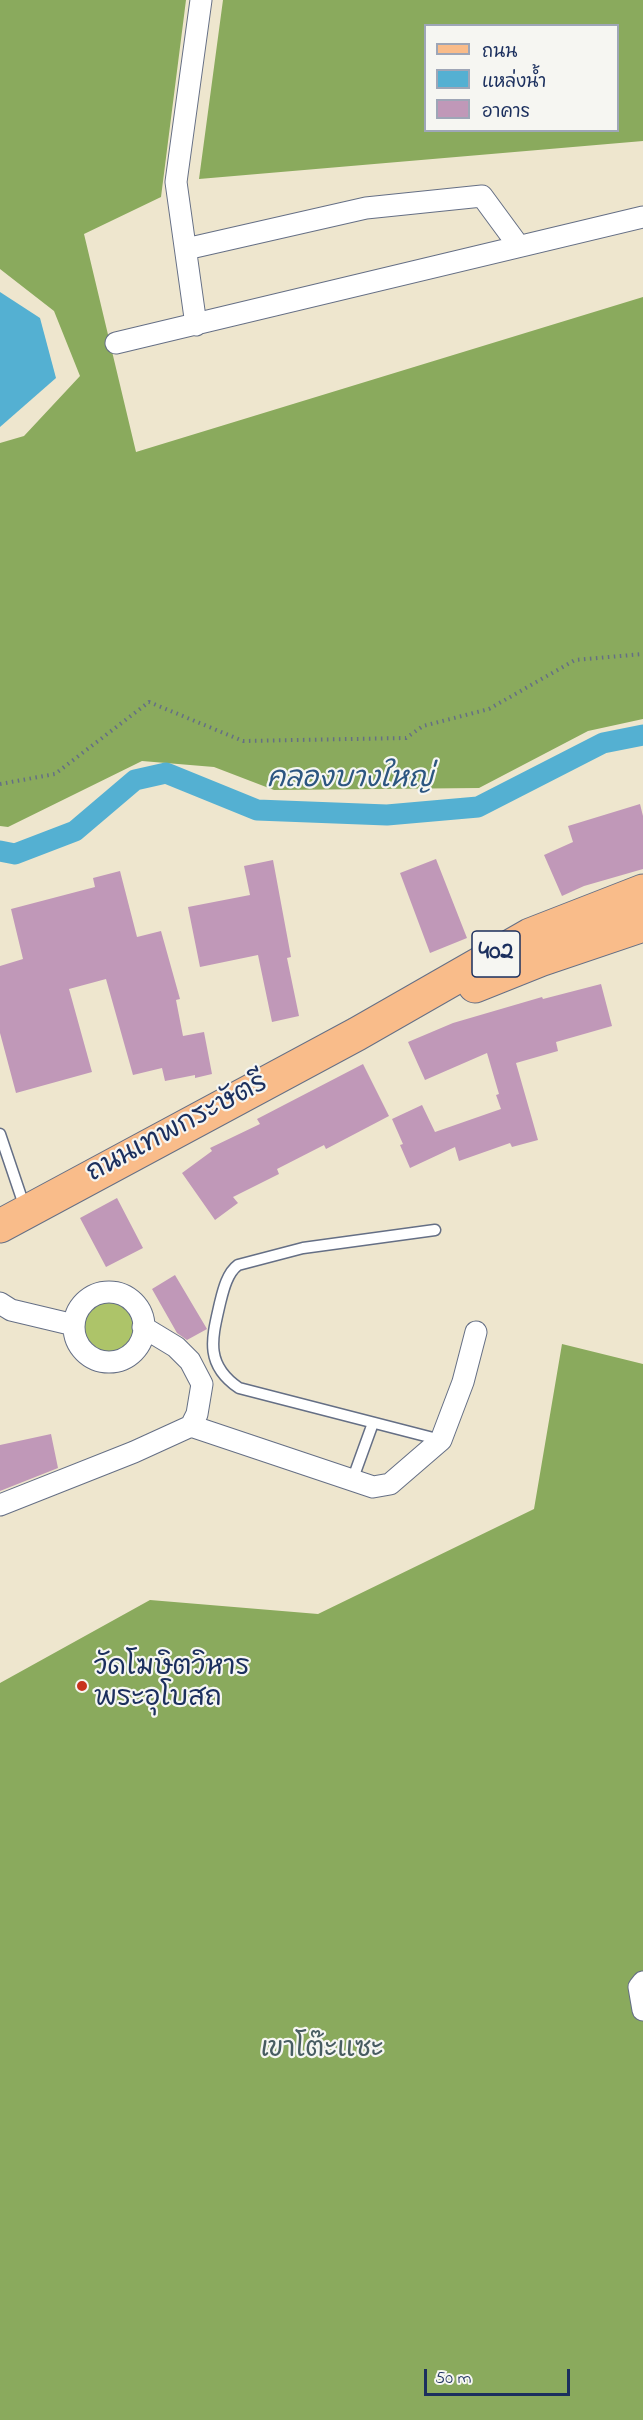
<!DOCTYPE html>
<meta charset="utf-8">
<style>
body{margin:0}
#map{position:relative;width:643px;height:2420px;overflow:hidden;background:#eee6ce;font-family:"Indie Flower","Playpen Sans Thai",sans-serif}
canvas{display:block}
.legend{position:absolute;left:424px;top:24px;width:195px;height:108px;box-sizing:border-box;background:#f6f6f2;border:2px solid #9ea6b7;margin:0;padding:8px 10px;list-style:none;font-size:18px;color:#1b2f5e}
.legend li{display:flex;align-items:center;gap:12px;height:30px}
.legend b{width:30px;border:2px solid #9ea6b7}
.scale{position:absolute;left:424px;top:2369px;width:146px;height:27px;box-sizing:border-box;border:3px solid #1b2f5e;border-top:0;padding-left:8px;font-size:18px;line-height:21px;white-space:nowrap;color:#1b2f5e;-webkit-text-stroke:4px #f6f6f2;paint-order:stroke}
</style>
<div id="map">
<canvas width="643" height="2420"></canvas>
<ul class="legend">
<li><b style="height:8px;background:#f9bc8a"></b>ถนน</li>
<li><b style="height:16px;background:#54b0d2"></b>แหล่งน้ำ</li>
<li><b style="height:16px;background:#c098b8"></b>อาคาร</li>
</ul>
<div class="scale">50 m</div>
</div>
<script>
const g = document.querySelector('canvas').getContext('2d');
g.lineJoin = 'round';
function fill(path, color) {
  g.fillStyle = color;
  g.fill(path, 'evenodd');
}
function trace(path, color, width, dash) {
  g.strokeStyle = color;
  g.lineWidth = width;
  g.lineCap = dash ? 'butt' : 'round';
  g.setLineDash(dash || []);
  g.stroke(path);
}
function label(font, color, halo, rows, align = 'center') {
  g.font = font + ' "Indie Flower","Playpen Sans Thai",sans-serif';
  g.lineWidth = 4.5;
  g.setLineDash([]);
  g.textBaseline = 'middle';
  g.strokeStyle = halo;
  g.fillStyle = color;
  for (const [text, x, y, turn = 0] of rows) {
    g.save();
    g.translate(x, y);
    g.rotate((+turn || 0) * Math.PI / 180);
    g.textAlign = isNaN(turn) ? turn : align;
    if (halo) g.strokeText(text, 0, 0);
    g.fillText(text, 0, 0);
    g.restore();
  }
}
const green = new Path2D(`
 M83 1328a26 26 0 1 1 52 0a26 26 0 1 1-52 0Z`);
const forest = new Path2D(`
 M0,0h186l-25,197 -77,37 52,218 507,-155v422l-55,12 -109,57 -205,2 -60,-23 -72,-6 -134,66 -8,-1v-383l24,-7 56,-60 -26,-65 -54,-42z
 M223,0h420v141l-444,38zM426,26h192v104h-192z
 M562,1344l81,20v1056h-643v-737l150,-83 168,14 216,-105z`);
const water = new Path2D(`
 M0,292l40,26 16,60 -56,49z`);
const canal = new Path2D(`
 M0,851l15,3 60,-23 60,-51 31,-7 91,37 130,5 91,-8 125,-64 40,-8`);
const building = new Path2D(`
 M640,804l3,12v53l-59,17 -22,10 -18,-41 29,-13 -5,-16z
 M436,859l31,79 -37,15 -30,-80z
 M273,860l18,97 -4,1 12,58 -27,6 -14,-67 -58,12 -12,-60 62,-12 -6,-29z
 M120,871l17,66 24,-6 19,68 -4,1 7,36 21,-4 8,42 -17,4v-3l-30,6 -3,-13 -29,7 -27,-96 -37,10 23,83 -76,21 -16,-60v-67l23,-7 -12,-50 84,-22 -2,-9z
 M601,984l11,42 -56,16 2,9 -42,12 22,77 -26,7 -2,-4 -51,18 -4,-14 -45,21 -10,-23 3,-1 -11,-25 30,-14 13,27 66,-23 -5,-14 3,-1 -12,-41 -62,27 -17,-38 45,-19 89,-26 1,2z
 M363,1064l26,52 -63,33 -2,-4 -47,24 2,5 -46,23 5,6 -23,17 -33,-47 30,-22 -2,-3 50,-24 -3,-5z
 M117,1198l26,50 -37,19 -26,-49z
 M175,1275l32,54 -20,11 -10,-7 -25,-44z
 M51,1434l7,34 -58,23v-46z`);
const path = new Path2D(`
 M0,784l55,-10 94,-72 94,39 163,-3 17,-12 66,-17 86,-49 68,-6`);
const service = new Path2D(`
 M0,1134l25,74
 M435,1230l-132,18 -65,17c-11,8 -15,26 -18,38 -8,35 -16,61 19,85l202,52
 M352,1481l21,-58`);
const minor = new Path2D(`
 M186,249l180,-41 116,-12 36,49
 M196,325l-20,-143 25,-182
 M116,343l527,-126
 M74 1327a35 35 0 1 1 70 0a35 35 0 1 1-70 0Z
 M0,1303l11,7 63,15
 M191,1426l182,61 17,-3 51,-44 22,-58 13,-50
 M0,1505l134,-53 57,-26 6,-12 5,-30 -12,-23 -14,-14 -33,-20
 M643,1982l-4,5 4,23`);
const primary = new Path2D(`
 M475,986l65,-26 103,-35
 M0,1226l357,-192 173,-99 113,-44`);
const markers = [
 [82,1686,6,"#c8321e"]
];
const shields = [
 [496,954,48]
];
const shieldNames = [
 ["402",496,954]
];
const streetNames = [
 ["ถนนเทพกระษัตรี",178,1130,-28]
];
const poiNames = [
 ["วัดโฆษิตวิหาร",94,1670],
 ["พระอุโบสถ",94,1701]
];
const parkNames = [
 ["เขาโต๊ะแซะ",322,2052]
];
const waterNames = [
 ["คลองบางใหญ่",350,781]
];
fill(green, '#adc469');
fill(forest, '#8aaa5d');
fill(water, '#54b0d2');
trace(canal, '#54b0d2', 21);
fill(building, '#c098b8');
trace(service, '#656f85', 13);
trace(minor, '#656f85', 23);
trace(primary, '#656f85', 35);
trace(path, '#656f85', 4, [1.5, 4.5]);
trace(service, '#fff', 10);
trace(minor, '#fff', 21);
trace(primary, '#f9bc8a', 33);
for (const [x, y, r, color] of markers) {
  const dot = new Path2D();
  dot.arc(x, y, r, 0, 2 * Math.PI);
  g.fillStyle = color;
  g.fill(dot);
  trace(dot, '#f6f6f2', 2);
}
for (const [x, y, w] of shields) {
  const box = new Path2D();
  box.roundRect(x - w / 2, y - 23, w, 46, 4.5);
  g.fillStyle = '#f6f6f2';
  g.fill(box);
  trace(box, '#1b2f5e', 1.5);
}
label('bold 26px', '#1b2f5e', null, shieldNames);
label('27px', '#1b2f5e', '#f6f6f2', streetNames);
label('27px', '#1b2f5e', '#f6f6f2', poiNames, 'left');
label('27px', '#475c61', '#f6f6f2', parkNames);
label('italic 28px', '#2c5681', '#f6f6f2', waterNames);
</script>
